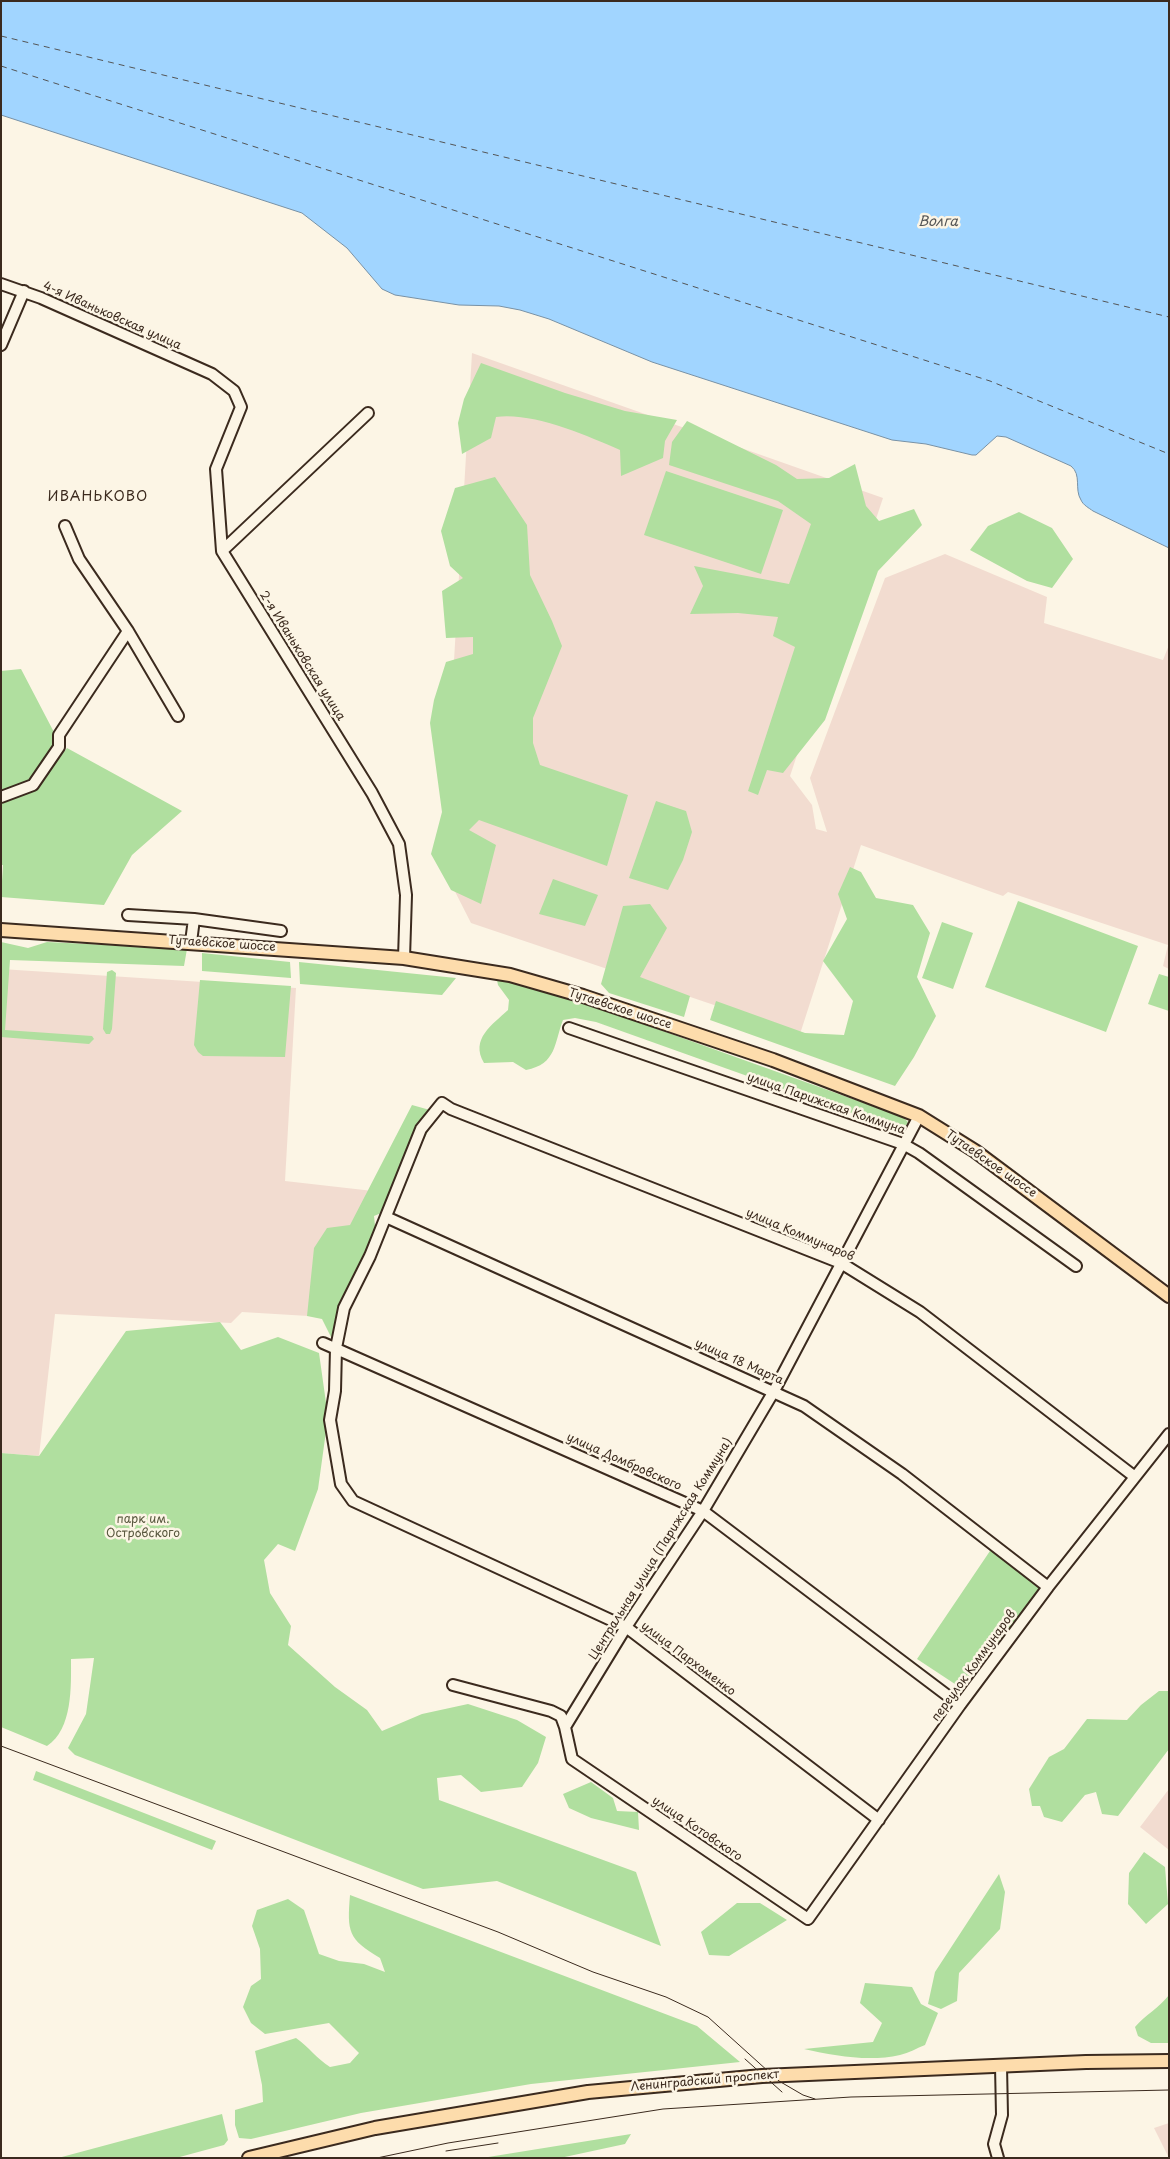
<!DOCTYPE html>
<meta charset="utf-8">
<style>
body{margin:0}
#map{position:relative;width:1170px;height:2159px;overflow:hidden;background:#fcf5e5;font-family:"Playpen Sans",sans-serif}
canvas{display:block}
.frame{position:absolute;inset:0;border:2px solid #3b2a1e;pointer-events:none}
</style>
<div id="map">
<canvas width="1170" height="2159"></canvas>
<div class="frame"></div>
</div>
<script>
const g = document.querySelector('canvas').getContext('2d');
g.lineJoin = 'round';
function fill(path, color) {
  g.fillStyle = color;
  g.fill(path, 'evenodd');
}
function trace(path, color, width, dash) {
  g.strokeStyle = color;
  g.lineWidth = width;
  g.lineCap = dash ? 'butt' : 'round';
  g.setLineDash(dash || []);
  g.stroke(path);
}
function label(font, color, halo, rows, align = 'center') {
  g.font = font + ' "Playpen Sans",sans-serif';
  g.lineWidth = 5;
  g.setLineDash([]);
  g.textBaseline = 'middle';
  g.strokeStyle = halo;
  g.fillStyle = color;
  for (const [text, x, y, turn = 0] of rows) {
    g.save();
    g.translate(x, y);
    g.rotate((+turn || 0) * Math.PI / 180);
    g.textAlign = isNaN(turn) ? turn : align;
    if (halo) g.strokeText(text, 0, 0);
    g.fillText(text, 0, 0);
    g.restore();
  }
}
const built = new Path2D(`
 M472,353l411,145 -93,278 22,29 4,24 11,3 -17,-54 75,-200 60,-24 102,43 -3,26 119,37 6,-15v324l-6,-3 5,-21 -160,-53 -5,4 -142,-51 -61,189 -329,-111 -29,-57z
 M1,969l295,19 -11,193 88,10 -48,126 -83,-5 -11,11 -176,-9 -16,142 -38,-3z
 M1169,1789v61l-29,-23z
 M1169,2123v35l-15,-30z`);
const green = new Path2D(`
 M481,363l84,30 60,18 52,9 -12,21 -2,17 -42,18 -1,-26c-35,-15 -87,-38 -124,-33l-5,21 -29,16 -4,-31 6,-24z
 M687,421l89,44 21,14 32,-1 26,-14 11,42 13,15 35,-12 8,16 -44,46 -53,149 -42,53 -16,-3 -9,25 -10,-4 47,-144 -22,-11 5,-19 -40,-4 -48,1 13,-28 -9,-20 95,18 22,-60 -33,-23 -109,-36 3,-23z
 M666,471l117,39 -22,64 -117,-39z
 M495,477l32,48 3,50 22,46 10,25 -29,72v25l7,22 88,30 -21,71 -128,-46 -10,10 27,15 -15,59 -30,-14 -20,-36 11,-42 -12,-89 4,-23 12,-38 27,-8v-17l-27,1 -4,-47 21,-13 -13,-12 -9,-35 14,-43z
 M1019,512l33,16 21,31 -21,29 -25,-7 -57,-31 18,-24z
 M21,669l36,69 -28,44 -28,10v-121z
 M67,748l115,63 -50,44 -28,50 -103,-8 2,-32h-2v-64l34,-12z
 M656,801l30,10 6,21 -9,28 -15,30 -39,-12z
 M850,867l11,5 15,26 37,7 17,28 -13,44 19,39 -22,41 -19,29 -185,-66 6,-19 89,32 39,2 9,-34 -30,-40 24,-42 -9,-25z
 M553,879l45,16 -13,31 -46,-12z
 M1018,901l120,45 -32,86 -121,-45z
 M650,904l17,24 -27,49 50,19 -6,21 -75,-24 -8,-9 22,-78z
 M942,922l31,11 -20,56 -31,-11z
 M1,942l27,6 19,-6 140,7 -3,17 -174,-6 -5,70 87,6 2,3 -5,5 -88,-7z
 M202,953l88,9 1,16 -89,-7z
 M299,962l157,16 -14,17 -142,-11z
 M112,970l4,3 -4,56 -2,5h-4l-3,-5 4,-57z
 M1159,974l10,3v34l-21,-7z
 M200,980l91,6 -6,71 -82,-1 -5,-4 -4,-7z
 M497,980h13l72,22 321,115 5,5 -5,9 -10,-3 -297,-106 -21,-4 -12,2c-9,23 -6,44 -37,50l-13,-8 -29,1c-14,-24 8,-38 24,-53l1,-10 -11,-15z
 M412,1105l25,7 -46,97 -17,7 2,19 -32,73 4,16 -7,11 -9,4 -10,-20 -15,-3 7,-68 13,-20 23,-3z
 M220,1322l21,28 37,-13 41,16 9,64 -10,72 -23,62 -17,-7 -14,16 6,33 21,33 -3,19 47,42 32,23 15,21 40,-17 46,-10 49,16 29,17 -8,26 -16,24 -41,5 -20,-17 -24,3 2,22 197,72 25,74 -164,-65 -74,8 -348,-134 -7,-7 18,-34 8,-56 -23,1c0,27 2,70 -24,87l-46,-19v-274l38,3 87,-125z
 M992,1548l52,38 -83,102 -44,-29z
 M1159,1691h10v58l-51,67 -16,-2 -6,-22 -11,3 -23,27 -18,-5 -4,-11h-8l-3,-17 20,-32 15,-8 23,-30 40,1 14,-15z
 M36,1771l180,70 -4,9 -179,-70z
 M591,1782l22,16 4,13 21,1 1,18 -48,-12 -22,-10 -6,-14z
 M1144,1852l21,15 3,37 -22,20 -18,-20 1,-31z
 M999,1874l6,18 -5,37 -41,44 -2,28 -16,8 -13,-5 7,-32z
 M350,1895l347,131 43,36 -209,22 -170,29 -110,26 -12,-1 -4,-13v-15l28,-8 -1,-17 -7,-34 41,-13c13,9 21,21 34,29l20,-4 9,-10 -30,-30 -64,11 -14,-11 -8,-16 8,-21 10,-7 -1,-30 -8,-23 5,-16 31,-11 16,11 15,44 20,7 25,3 21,8 -5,-14c-32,-19 -33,-26 -30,-63z
 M737,1903h23l27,17 -58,36 -20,-1 -8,-23z
 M865,1983l47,4 9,17 17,9 -13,32c-8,3 -16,8 -25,10 -31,7 -65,1 -96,-6l69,-7 9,-19 -22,-20z
 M1169,1995v48h-18l-13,-7 -3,-9c10,-12 24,-19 34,-32z
 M222,2114l6,26 -4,5 -48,13h-118z
 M631,2134l-6,10 -65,14h-78z`);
const water = new Path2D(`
 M1,1h1168v547l-76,-37c-4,-3 -10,-6 -12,-11 -7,-11 1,-25 -10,-34l-65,-29 -9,-1 -21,19h-4l-46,-11 -34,-4 -240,-78 -103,-43 -29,-9 -21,-4 -40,-1 -64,-10 -13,-6 -35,-41 -45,-35 -301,-98z`);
const ferry = new Path2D(`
 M1,36l1168,281
 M1,66l989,315 179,73`);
const minor = new Path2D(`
 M1,284l40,14 171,76 22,17 7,16 -25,62 6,82 150,242 27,51 7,51 -2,63
 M1,345l23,-54
 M65,526l14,33 49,72 50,85
 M222,551l146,-138
 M1,797l32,-12 26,-38v-12l69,-104
 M128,915l66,4 87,12
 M191,942l3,-23
 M569,1028l334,116 16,9 157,113
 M919,1116l-145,275 -71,120 -77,116 -61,100 7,32 236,160 152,-214 88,-118 121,-153
 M386,1217l418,189 98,68 146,113
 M323,1343l380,168 257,194
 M453,1685l98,26 10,5 4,11
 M879,1820l-253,-193 -273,-126 -12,-17 -11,-64 5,-29 1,-43 8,-40 26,-52 51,-127 21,-26 9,6 390,154 79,49 215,165
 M998,2158l-4,-14 8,-29 -1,-49`);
const major = new Path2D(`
 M1,930l403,28 106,17 73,21 190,64 146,56 56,35 194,145
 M249,2158l126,-30 213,-36 174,-16 324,-14 83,-1`);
const tram = new Path2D(`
 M1,1746l497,186 95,40 73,25 42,20 71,64 24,14 12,4
 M745,2059l37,33
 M446,2151l52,-8
 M377,2158l71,-15 215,-34 188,-12 318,-7`);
const streetNames = [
 ["4-я Иваньковская улица",112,316,24],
 ["2-я Иваньковская улица",302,656,58],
 ["Тутаевское шоссе",222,944,4],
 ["Тутаевское шоссе",620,1009,18],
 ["улица Парижская Коммуна",826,1104,19],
 ["Тутаевское шоссе",991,1164,35],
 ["улица Коммунаров",800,1235,23],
 ["улица 18 Марта",739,1362,24],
 ["улица Домбровского",624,1462,24],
 ["Центральная улица (Парижская Коммуна)",661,1549,-58],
 ["улица Пархоменко",688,1659,37],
 ["переулок Коммунаров",974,1666,-54],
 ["улица Котовского",697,1829,34],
 ["Ленинградский проспект",705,2081,-5]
];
const parkNames = [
 ["парк им.",143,1520],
 ["Островского",143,1534]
];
const waterNames = [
 ["Волга",938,222]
];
const neighbourhoodNames = [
 ["ИВАНЬКОВО",98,497]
];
fill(built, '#f2dcd0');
fill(green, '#b0df9f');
fill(water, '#a1d5ff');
trace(water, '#7891a5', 1);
trace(ferry, '#545556', 1, [6, 5]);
trace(minor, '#3b2a1e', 14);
trace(major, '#3b2a1e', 16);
trace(minor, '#fcf5e5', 10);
trace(major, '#fddcac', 12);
trace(tram, '#3b2a1e', 1);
label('12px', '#3b2a1e', '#fcf5e5', streetNames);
label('12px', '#58573e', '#fcf5e5', parkNames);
label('italic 14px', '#545556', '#fcf5e5', waterNames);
g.letterSpacing = '1px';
label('14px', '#3b2a1e', '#fcf5e5', neighbourhoodNames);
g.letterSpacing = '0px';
</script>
